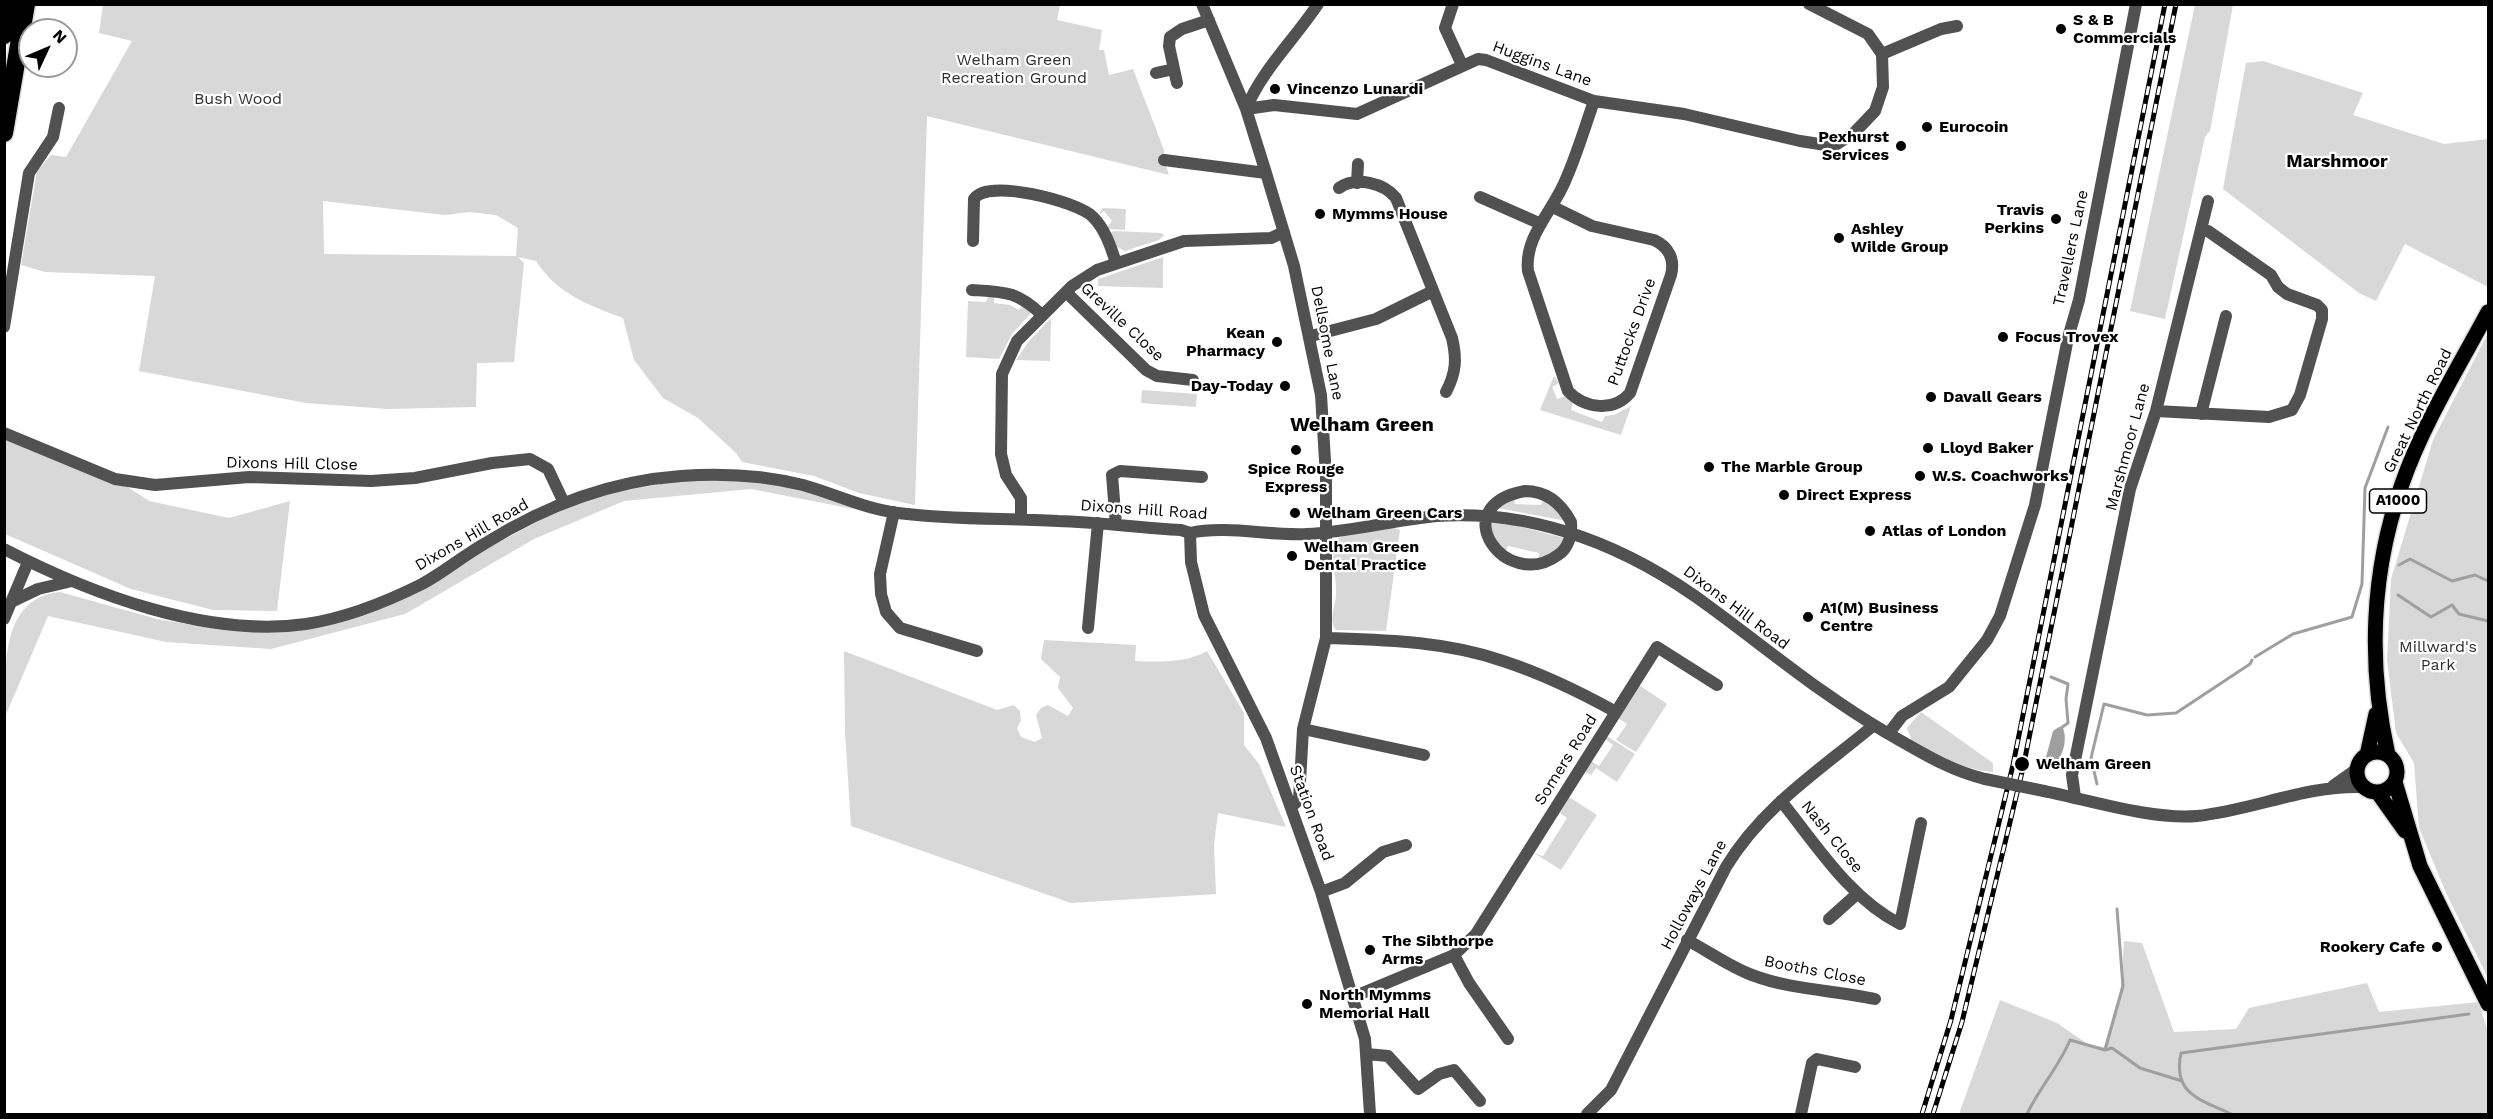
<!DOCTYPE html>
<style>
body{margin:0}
#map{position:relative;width:2493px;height:1119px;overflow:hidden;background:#fff;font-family:"Work Sans",sans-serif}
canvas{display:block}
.frame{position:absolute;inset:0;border:6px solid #000;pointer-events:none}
.north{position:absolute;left:18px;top:18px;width:60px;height:60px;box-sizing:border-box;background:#fff;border:2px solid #999;border-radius:50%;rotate:46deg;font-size:16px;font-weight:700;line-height:24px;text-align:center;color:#000}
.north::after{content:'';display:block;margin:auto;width:21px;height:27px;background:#000;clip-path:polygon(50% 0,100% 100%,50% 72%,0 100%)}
</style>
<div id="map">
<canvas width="2493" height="1119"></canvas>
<div class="frame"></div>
<div class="north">N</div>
</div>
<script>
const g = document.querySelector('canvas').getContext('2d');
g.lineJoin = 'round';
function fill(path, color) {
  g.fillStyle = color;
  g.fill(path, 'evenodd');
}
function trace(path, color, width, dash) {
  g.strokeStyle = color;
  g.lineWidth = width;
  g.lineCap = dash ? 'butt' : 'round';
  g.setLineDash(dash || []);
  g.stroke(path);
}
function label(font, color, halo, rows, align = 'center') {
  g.font = font + ' "Work Sans",sans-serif';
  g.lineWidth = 4.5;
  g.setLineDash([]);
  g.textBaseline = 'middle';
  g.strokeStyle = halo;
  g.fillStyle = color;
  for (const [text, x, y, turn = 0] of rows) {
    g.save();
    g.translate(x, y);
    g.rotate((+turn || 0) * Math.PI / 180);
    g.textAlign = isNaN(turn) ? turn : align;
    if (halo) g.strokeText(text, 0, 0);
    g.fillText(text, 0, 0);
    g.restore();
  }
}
const green = new Path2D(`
 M103,5h957l-3,15 45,10 -3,20h5l5,25 24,-6 31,81v10l5,15 -242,-59 -12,389 -56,-12 -45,-17 -72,-14 -6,-9 -38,-35 -35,-20 -29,-38 -11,-42c-35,-13 -67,-25 -87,-57l-18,-4 6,6 -10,99 -37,1 -1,44 -88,2 -82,-6 -167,-32 16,-95 -110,-4 -24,-7 16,-94 14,-16 15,2 66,-116 -33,-8zM323,201l122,14 25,-3 26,3 22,13 -2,28 -192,-2z
 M2195,5h38l-23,126 -5,6 -40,182 -35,-8z
 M2263,61l100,32 -10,22 91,29 44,-5v148l-83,-43 -29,57 -17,-8 -136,-104 23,-126z
 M1102,208l24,1 -1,21 -16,-1 -2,-2 5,-6 -8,-10 -5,4z
 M1114,231l47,2 3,2 -5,5 -34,11 -8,-4 -7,-14z
 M1163,257v31l-65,-2v-7l3,-1z
 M988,296h6v7l16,2 9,5 4,-6 8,9 -19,21 -13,25 -33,-2 2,-56 18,1z
 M1051,318l-1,43 -34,-1 13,-19z
 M2488,333v645l-41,-83 -28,-67 -5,-65 -18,-30 -9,-73 4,-81 42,-139z
 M1554,376l5,7 -7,4 5,12 8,-3 8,7 -2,7 31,12 3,-6 9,-1 17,-9 -10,29 -81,-25z
 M1142,390l55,4 -1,13 -55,-4z
 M4,439l111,40 34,22 80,17 61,-17 -13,110 -64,-1 -82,-21 -126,-55z
 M701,477l44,2 50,8 74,25 -118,-23 -127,12 -90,38 -129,75 -134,35 -105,-7 -118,-26 -43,101c0,-49 -5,-119 55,-125l97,27 70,12 93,-5 157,-72 84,-45 44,-15z
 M1514,498l1,6 26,1 3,-7 22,23 -68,-13z
 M1489,523l25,2 50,13v7l-26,15 1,-7 -31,-7 -3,8 -18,-28z
 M1395,528l5,2 -14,101 -50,-1c-8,-9 0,-25 0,-37 1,-17 -7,-38 1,-54l9,-4z
 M1044,640l92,5 -1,16c24,1 51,2 72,-10l37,62v32l15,19 27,63 -68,-14 -4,32 2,49 -145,9 -220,-77 -6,-94 -1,-81 153,59 17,-5 6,6 1,10 -4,7 4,9 14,5 7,-4 -6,-23 5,-7 7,-3 20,11 5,-8 -15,-20 2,-11 -19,-18z
 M1639,685l28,19 -31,48 -20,-12 11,-16 -9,-6z
 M1921,712l72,51v9c-31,-3 -55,-16 -81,-31l-5,-13z
 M1607,736l28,18 -18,28 -21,-14 -5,7 -7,-4 7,-10 8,5 14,-21 -8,-6z
 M1569,797l28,18 -36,55 -27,-17 9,3 24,-38 -7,-5z
 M2124,941l18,2 32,89 62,-3 13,-21 118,-25 12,29 100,-10 9,31v81h-529l41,-114 57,23 32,22 15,2 17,-60z`);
const water = new Path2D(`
 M2059,727l4,1c5,13 -1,31 -11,39l-5,-1 -2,-5 8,-30z`);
const stream = new Path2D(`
 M2399,565l11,-6 42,22 23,-6 13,6
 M2398,595l33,22 21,-12 7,9 29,7
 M2255,657l38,-23 59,-17 10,-33 3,-96 23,-61
 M2051,677l17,7 -2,15 2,24 -7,5
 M2097,784l-6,-26 13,-54 43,11 29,-2 74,-49 2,-4
 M2105,1050l18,-64 -6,-77
 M2027,1114c12,-26 32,-47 43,-74l35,10 7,-2 28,20 42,13
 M2231,1114c-29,-14 -59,-19 -50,-61l288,-39`);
const minor = new Path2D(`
 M1202,4l44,105 20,64 28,93 27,129 5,82v161l-23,91 -4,71 -7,6
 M1453,4l-8,24 17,37
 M1882,54l59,-25 16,-3
 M1156,73l18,-4
 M1177,83l-8,-37 1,-9 12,-8 27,-9
 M1246,109l28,-4 83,9 121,-55 8,1 108,41 90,13 116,27 26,4 11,-1 17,-11 21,-22 8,-24 -1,-33 -14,-20 -59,-30
 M1246,109c16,-39 48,-69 72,-105
 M1164,160l102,13
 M1357,183l1,-19
 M1339,188c17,-12 45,-5 57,10l56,140c5,21 4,35 -6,54
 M1480,197l61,27
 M1553,207l39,19 62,14c15,7 21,19 17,35l-41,118c-16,19 -45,16 -62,-2l-40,-120c-4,-35 26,-61 38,-92 11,-25 19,-52 28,-78
 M973,241l1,-42c13,-21 103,2 119,18 12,12 18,30 23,46
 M972,290c33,2 45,1 70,25
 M1066,292l80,78 11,6 36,4
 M4,327l25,-154 24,-36 6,-29
 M1311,336l65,-17 57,-28
 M2156,411l113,6 23,-7 8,-15 22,-76v-9l-5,-5 -30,-11 -9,-7 -7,-12 -63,-44 -7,-2
 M2201,414l25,-98
 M4,433l111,46 40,6 94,-8 122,4 44,-3 77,-15 38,-4 18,10 16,34
 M1525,491c22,0 36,12 46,31 1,12 -2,26 -13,33 -52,38 -115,-49 -33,-64z
 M894,512l-14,62 1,20 5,18 14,16 77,23
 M1021,519v-21l-15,-23 -5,-21 1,-80 15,-33 55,-55 25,-16 87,-29 87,-3 13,-6
 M1116,525l-4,-50 8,-4 82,6
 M1190,533l1,29 13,53 62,123 55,154 44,147 5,75
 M4,549c87,45 203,89 302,75 40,-6 80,-22 116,-40 22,-12 41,-28 62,-40 59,-37 127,-63 197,-68 40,-3 82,-1 122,9 32,9 62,24 95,28 53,7 107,5 160,8 41,1 82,7 123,9l9,3c35,-8 81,3 117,1 44,-2 87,-14 130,-18 100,-7 194,32 273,91 60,44 112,88 177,126 32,18 61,37 98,46
 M11,602l27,-13 34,-8
 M4,619l24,-57
 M1088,628l10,-105
 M1326,638c59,2 120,3 177,23 40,13 77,31 113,51
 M1303,729l121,26
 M1889,733l13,-17 47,-29 38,-47 13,-24 35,-111 33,-167 11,-38 57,-296
 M2333,786l24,-17
 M2044,791c45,9 108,29 153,25 57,-6 108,-31 166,-29
 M2075,797l-3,-22 58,-286 26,-78 52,-210
 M1781,801c35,43 68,97 119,123l21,-101
 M1321,892l24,-9 38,-31 23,-7
 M1829,919l28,-25
 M1687,940c21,11 43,27 65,35 39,15 82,15 123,24
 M1454,955l15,28 39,56
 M1353,997l101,-42 22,-21 181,-287 60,38
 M1367,1054l21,2 30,33 21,-15 15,-4 26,31
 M1587,1114l24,-24 115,-223c37,-61 94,-97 148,-142
 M1801,1114l11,-51 5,-4 38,8`);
const major = new Path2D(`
 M2357 772a20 20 0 1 1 40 0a20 20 0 1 1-40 0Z
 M2367,755l9,-41
 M2388,755c-20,-90 -17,-183 14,-271 21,-60 56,-116 86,-172
 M2395,782l25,84 68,138
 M2378,793l27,38`);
const highway = new Path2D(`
 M4,35l6,-31
 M4,133l22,-129`);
const rail = new Path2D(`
 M1922,1114l29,-94 62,-255 152,-761
 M1933,1114l29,-92 61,-254 153,-764`);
const minorBridge = new Path2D(`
 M1985,779l59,12`);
const markers = [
 [2061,29,6,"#000"],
 [1275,89,6,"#000"],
 [1927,127,6,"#000"],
 [1901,146,6,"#000"],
 [1320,214,6,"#000"],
 [2056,219,6,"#000"],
 [1839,238,6,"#000"],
 [2003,337,6,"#000"],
 [1277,342,6,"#000"],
 [1285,386,6,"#000"],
 [1931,397,6,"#000"],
 [1928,448,6,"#000"],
 [1296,450,6,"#000"],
 [1709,467,6,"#000"],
 [1920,476,6,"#000"],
 [1784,495,6,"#000"],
 [1295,513,6,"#000"],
 [1870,531,6,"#000"],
 [1292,556,6,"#000"],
 [1808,617,6,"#000"],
 [2022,764,8,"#000"],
 [2437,947,6,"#000"],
 [1370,950,6,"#000"],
 [1307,1004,6,"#000"]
];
const shields = [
 [2398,501,57]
];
const shieldNames = [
 ["A1000",2398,501]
];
const poiNames = [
 ["S & B",2073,20],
 ["Commercials",2073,38],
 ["Vincenzo Lunardi",1287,89],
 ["Eurocoin",1939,127],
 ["Pexhurst",1889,137,"right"],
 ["Services",1889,155,"right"],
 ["Travis",2044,210,"right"],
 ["Perkins",2044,228,"right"],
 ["Mymms House",1332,214],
 ["Ashley",1851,229],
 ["Wilde Group",1851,247],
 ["Kean",1265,333,"right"],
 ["Pharmacy",1265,351,"right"],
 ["Focus Trovex",2015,337],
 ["Day-Today",1273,386,"right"],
 ["Davall Gears",1943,397],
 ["Lloyd Baker",1940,448],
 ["The Marble Group",1721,467],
 ["Spice Rouge",1296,469,"center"],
 ["Express",1296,487,"center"],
 ["W.S. Coachworks",1932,476],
 ["Direct Express",1796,495],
 ["Welham Green Cars",1307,513],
 ["Atlas of London",1882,531],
 ["Welham Green",1304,547],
 ["Dental Practice",1304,565],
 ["A1(M) Business",1820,608],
 ["Centre",1820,626],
 ["Welham Green",2036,764],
 ["The Sibthorpe",1382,941],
 ["Arms",1382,959],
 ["Rookery Cafe",2425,947,"right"],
 ["North Mymms",1319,995],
 ["Memorial Hall",1319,1013]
];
const parkNames = [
 ["Welham Green",1014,60],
 ["Recreation Ground",1014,78],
 ["Bush Wood",238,99],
 ["Millward's",2438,647],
 ["Park",2438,665]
];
const streetNames = [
 ["Huggins Lane",1542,64,20],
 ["Travellers Lane",2071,248,-78],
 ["Greville Close",1122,322,43],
 ["Puttocks Drive",1632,332,-70],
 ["Dellsome Lane",1327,343,79],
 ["Great North Road",2418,411,-64],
 ["Marshmoor Lane",2128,447,-75],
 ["Dixons Hill Close",292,464,1],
 ["Dixons Hill Road",1144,510,4],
 ["Dixons Hill Road",472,535,-30],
 ["Dixons Hill Road",1736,608,37],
 ["Somers Road",1566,760,-58],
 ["Station Road",1311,813,70],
 ["Nash Close",1832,837,51],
 ["Holloways Lane",1694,895,-62],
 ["Booths Close",1815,971,11]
];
const neighbourhoodNames = [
 ["Marshmoor",2337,162]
];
const quarterNames = [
 ["Welham Green",1362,425]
];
fill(green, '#d8d8d8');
fill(water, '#9f9f9f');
trace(stream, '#9f9f9f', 3);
trace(major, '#dbdbdb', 18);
trace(highway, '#dbdbdb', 21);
trace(minor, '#515151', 12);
trace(major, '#000', 15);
trace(highway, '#000', 18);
trace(rail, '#000', 5);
trace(rail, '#fff', 3, [9]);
trace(minorBridge, '#515151', 12);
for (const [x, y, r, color] of markers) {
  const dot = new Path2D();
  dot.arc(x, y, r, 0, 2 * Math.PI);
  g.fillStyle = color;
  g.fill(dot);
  trace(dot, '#fff', 2);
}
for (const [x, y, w] of shields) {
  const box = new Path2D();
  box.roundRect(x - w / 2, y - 12, w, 24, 4.5);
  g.fillStyle = '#fff';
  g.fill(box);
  trace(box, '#000', 1.5);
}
label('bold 15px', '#000', null, shieldNames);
label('bold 16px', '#000', '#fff', poiNames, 'left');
label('16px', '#2f2f2f', '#fff', parkNames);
label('16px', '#000', '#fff', streetNames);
label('bold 18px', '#000', '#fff', neighbourhoodNames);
label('bold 20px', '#000', '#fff', quarterNames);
</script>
